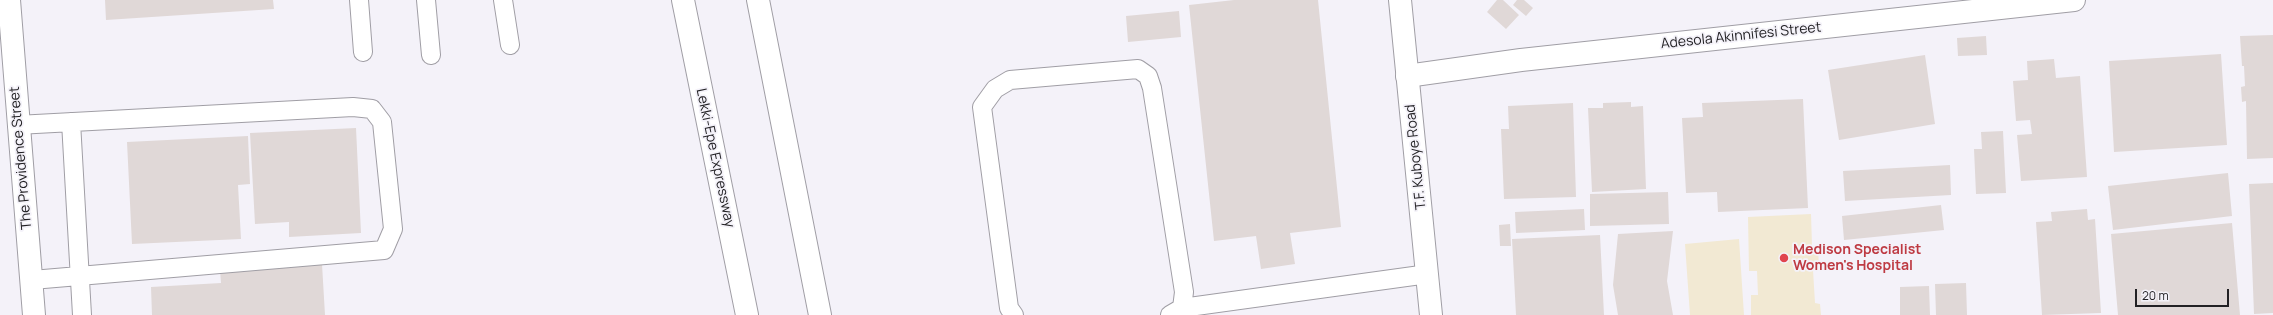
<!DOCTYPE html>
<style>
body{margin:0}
#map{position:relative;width:2273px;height:315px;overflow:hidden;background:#f4f2f9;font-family:Manrope,sans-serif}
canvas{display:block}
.scale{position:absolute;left:2135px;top:289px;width:94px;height:18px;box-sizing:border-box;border:2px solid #222124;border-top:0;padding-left:5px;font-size:12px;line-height:14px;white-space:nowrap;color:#222124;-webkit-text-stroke:3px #f4f2f9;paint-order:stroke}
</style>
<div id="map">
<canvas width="2273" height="315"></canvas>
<div class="scale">20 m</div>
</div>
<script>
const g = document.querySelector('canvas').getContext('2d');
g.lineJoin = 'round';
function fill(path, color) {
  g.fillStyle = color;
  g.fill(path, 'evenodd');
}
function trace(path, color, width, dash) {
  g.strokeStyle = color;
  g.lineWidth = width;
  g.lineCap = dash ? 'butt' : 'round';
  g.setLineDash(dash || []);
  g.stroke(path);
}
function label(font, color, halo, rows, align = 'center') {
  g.font = font + ' Manrope,sans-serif';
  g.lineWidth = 3.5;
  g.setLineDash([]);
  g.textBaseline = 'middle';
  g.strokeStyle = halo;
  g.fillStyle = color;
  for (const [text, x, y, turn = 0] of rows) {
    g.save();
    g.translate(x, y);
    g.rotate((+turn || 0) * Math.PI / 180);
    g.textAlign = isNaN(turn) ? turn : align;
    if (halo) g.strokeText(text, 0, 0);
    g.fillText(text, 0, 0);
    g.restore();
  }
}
const medical = new Path2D(`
 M1811,214l1,32h6l1,23 -6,1 2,33 5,1 1,11h-70v-20h7l-1,-24h-8l-1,-54z
 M1739,239l5,76h-54l-5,-71z`);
const building = new Path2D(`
 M105,0h168l1,9 -168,11z
 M1234,0h84l23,227 -51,6 5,31 -34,5 -5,-33 -42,5 -25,-236z
 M1497,0h6l16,15 -13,14 -19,-17z
 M1517,0h7l9,8 -7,8 -13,-11z
 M1179,11l2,26 -53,5 -2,-26z
 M2273,35v123l-26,1 -1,-58 -4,1 -1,-15 4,-1 -1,-20h-2l-2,-30z
 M1986,36l1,19 -29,1 -1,-18z
 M2221,54l6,91 -113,7 -5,-91z
 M1925,55l10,69 -96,16 -11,-70z
 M2054,59l2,19 24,-2 7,101 -66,4 -4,-46 15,-1 -2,-14 -14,1 -3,-40 15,-1 -1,-19z
 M1803,99l5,109 -90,4 -1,-20 -31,1 -4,-75 21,-1 -1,-14z
 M1631,102v5l12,-1 3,83 -54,3 -4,-84h15v-5z
 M1573,103l3,94 -72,2 -3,-70h8l-1,-23z
 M356,128l5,105 -72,4v-15l-34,2 -5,-91z
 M2003,131l3,62 -30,1 -2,-45h8l-1,-17z
 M248,136l2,48 -12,1 3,54 -109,5 -5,-102z
 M1950,165l1,30 -106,6 -2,-30z
 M2228,173l4,43 -119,14 -5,-44z
 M2273,183v130l-19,1 -5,-130z
 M1668,192l1,32 -79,2v-32z
 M1941,205l3,25 -100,10 -2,-24z
 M1584,209l1,21 -69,3 -1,-21z
 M2087,209l1,11 7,-1 6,94 -59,2 -6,-93 16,-1 -1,-9z
 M2232,223l8,92h-122l-7,-81z
 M1510,224l1,22h-11l-1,-21z
 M1673,231l-6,50 6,34h-55l-5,-30 5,-51z
 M1600,235l4,80h-88l-4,-76z
 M322,264l3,51h-173l-1,-28 70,-4 -1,-13z
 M1966,283l1,32h-31l-1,-31z
 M1929,286l1,29h-30v-28z`);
const lane = new Path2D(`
 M359,0l4,52
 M426,0l5,55
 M503,0l7,45
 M71,122l11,193
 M17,125l336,-18 19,2 10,13 11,107 -9,21 -352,30
 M1014,315l-5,-7 -27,-201 13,-18 15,-9 128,-11 10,7 4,12 32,204 -2,16
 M1170,315l12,-7 246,-34`);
const street = new Path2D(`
 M1407,76l114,-16 553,-60`);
const secondary = new Path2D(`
 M9,0l25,315
 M1400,0l31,315`);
const highway = new Path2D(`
 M683,0l64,315
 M758,0l62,315`);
const markers = [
 [1784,258,5,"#e0444e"]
];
const streetNames = [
 ["Adesola Akinnifesi Street",1741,36,-6],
 ["T.F. Kuboye Road",1416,157,-96],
 ["The Providence Street",21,158,-95],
 ["Lekki-Epe Expressway",715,158,78]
];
const healthNames = [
 ["Medison Specialist",1793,250],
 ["Women's Hospital",1793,266]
];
fill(medical, '#f2e9d3');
fill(building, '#e0d8d7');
trace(lane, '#a09ea5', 20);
trace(street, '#a09ea5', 24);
trace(secondary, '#a09ea5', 24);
trace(highway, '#a09ea5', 24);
trace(lane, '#fff', 18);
trace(street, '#fff', 22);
trace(secondary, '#fff', 22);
trace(highway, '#fff', 22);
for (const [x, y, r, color] of markers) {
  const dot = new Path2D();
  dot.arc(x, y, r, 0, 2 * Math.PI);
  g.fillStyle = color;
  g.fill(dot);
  trace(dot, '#f4f2f9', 1.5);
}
label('14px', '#222124', '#f4f2f9', streetNames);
label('bold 14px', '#be3a42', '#f4f2f9', healthNames, 'left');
</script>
